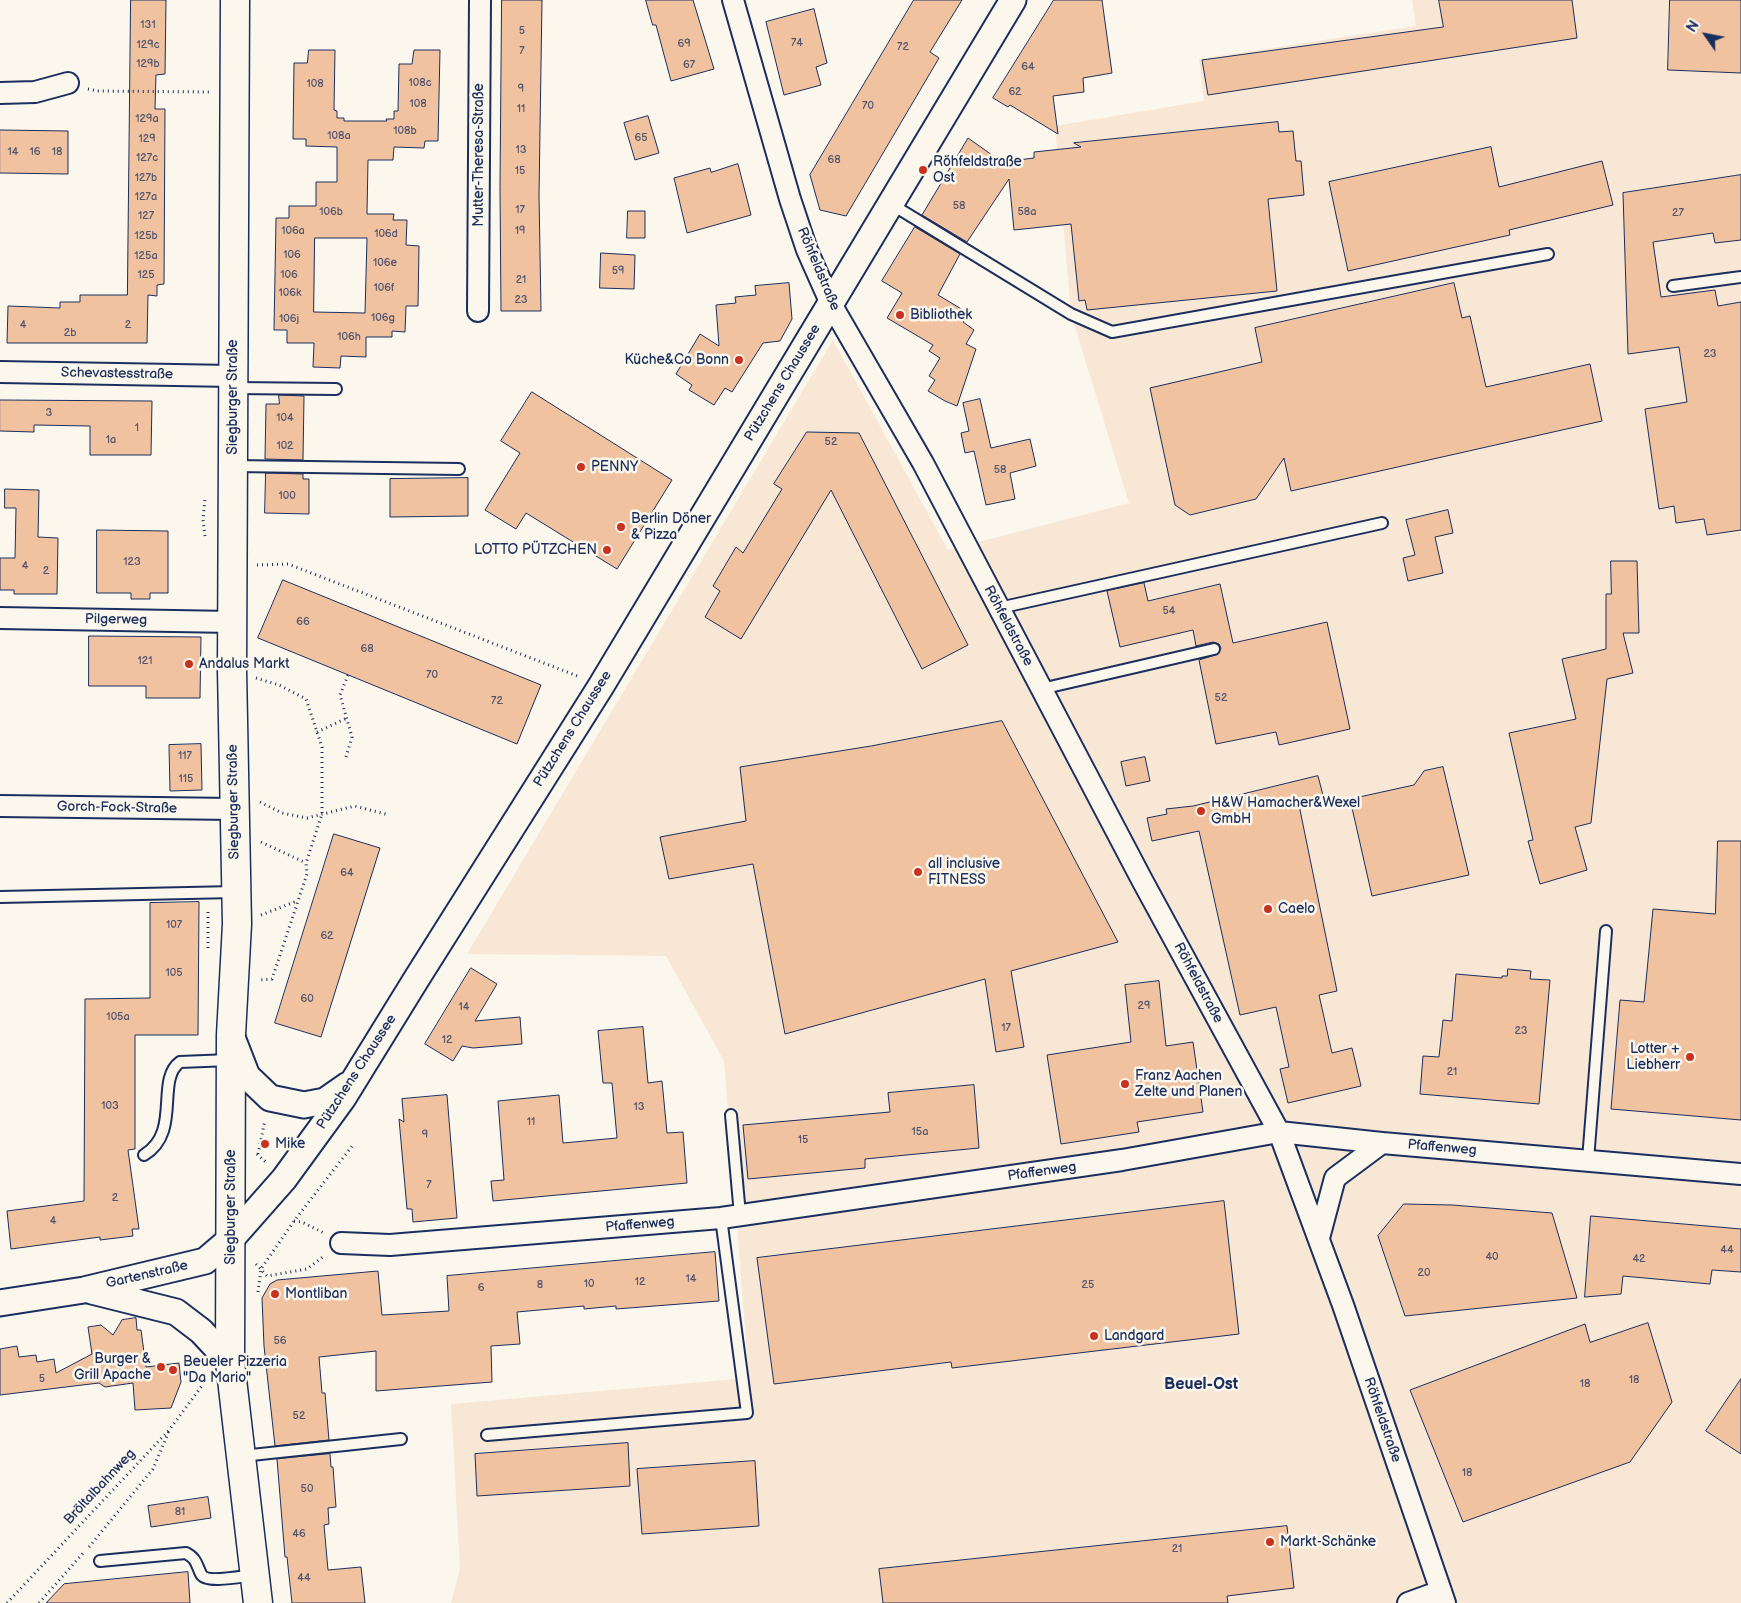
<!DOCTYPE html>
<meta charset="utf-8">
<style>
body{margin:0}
#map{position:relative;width:1741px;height:1603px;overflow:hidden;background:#fbf7ec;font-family:"Balsamiq Sans",sans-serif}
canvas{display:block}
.north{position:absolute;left:1681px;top:10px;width:50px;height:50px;-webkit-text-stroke:4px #fbf7ec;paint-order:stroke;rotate:303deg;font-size:14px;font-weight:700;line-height:20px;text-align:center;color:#1b2f5e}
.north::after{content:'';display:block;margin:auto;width:18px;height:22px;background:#1b2f5e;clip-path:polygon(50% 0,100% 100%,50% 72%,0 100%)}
</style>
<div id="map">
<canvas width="1741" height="1603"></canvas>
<div class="north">N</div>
</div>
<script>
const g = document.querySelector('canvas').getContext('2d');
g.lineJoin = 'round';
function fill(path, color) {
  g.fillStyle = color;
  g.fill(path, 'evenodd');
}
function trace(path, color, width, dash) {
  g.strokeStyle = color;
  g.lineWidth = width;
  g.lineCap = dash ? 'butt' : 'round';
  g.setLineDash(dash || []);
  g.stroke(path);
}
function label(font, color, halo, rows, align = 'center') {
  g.font = font + ' "Balsamiq Sans",sans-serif';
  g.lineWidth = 5;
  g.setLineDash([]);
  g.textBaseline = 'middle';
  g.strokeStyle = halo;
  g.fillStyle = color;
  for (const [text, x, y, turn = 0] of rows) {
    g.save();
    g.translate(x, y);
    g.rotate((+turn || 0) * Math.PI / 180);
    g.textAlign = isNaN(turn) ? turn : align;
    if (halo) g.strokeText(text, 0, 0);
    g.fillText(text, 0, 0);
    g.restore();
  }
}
const built = new Path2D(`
 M1412,0h329v1603h-1290l9,-34 -9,-165 298,-26 -25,-317 -58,-105 -199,-2 366,-614 115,210 181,-47 -58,-189 -16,-188 149,-25 -5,-42 217,-33z`);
const building = new Path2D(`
 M131,0h35l-1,74 -9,1 -1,34h10l-1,175 -7,1v11l-9,-1 -1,48h-140l1,-37 52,2v-6h20v-7h47z
 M502,0h40l-3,195 2,116h-40l-1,-124z
 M646,0h47l21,69 -43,12 -15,-56h-3z
 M914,0h48l-32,52 9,6 -93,158 -26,-6 -10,-35z
 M1054,0h48l10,73 -29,5 1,14 -31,4 5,38 -48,-29 -2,2 -15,-9z
 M1439,0h133l5,38 -369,57 -6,-35 241,-33z
 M1670,0h71v73l-73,-3z
 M814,9l13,54 -11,4 5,18 -37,10 -18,-73z
 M309,50h26l-1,60 3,1v7h7v3h43l-1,-2h8v-8h4l1,-47h13l2,-14h26l-2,91h-13l-1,7 -30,-1 -1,13h-25l-1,54h27l-1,6h14l-1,25 13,1 -1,60h-12l-1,26 -13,-1v6h-26v20l-25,-1 -1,12 -27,-1 1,-24h-27v-13h-13l2,-112h13v-12h27v-24h21v-35l-31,-1v-7h-13l1,-76h13zM315,238h52l-2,75 -51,-1z
 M648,116l11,37 -24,7 -11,-37z
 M1278,122l1,10 14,-1 3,30h5l3,34 -36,4 9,92 -190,19 -2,-10 -6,1 -8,-77 -57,6 -5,-51 -42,63 -45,-27 46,-77 34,24 32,-4v-6l47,-5 -7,-4z
 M0,130l68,1v43l-68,-1z
 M1491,147l8,40 103,-26 11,44 -104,25 1,5 -162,36 -19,-89z
 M738,164l13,51 -64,18 -13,-55 36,-10 1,4z
 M1741,175v65l-26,3 -2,-10 -60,9 8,55 54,-7 3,16 23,-4v228l-34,5 -3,-16 -28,4 -2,-17 -15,3 -14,-100 42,-7 -8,-55 -51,7 -5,-161z
 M628,211h17v27h-18z
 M915,227l45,27 -22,41 30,18 -5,9 11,8 -8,14 10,5 -19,57 -12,-5 -17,-10 7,-11 -6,-4 11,-18 -11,-7 4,-6 -46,-27 15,-25 -20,-12z
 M601,253l34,2 -1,34 -34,-1z
 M789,283l3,36 -12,22 -17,2 -31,49 -7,-4 -11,17 -25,-15 3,-5 -16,-11 24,-40 19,12 -3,-41 20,-2 -1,-6 21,-2 -1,-9z
 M1454,283l8,35 8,-2 16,71 104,-23 12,57 -311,70 -7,-33 -28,41 -66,16 -15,-10 -25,-117 112,-26 -7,-34z
 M532,392l140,88 -55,89 -91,-56 -10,16 -31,-19 35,-57 -19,-12z
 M279,395l25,1 -1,64 -38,-1 1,-55h13z
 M980,399l11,49 39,-9 6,27 -26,7 5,26 -29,6 -12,-54 -9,2 -4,-20 8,-2 -6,-28z
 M0,400l152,1 -1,54h-61v-29l-56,-1v7l-34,-1z
 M807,432l52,1 109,212 -46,24 -91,-179 -90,149 -36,-22 15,-26 -7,-5 23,-39 7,6 39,-64 -8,-5z
 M266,473l37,1v5h6v35l-44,-1z
 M468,478v38l-78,1v-38z
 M5,489l34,1 -1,47 20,1 -1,56h-43v-4h-14v-32h15l1,-50h-11z
 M1448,510l5,23 -18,4 8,36 -35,8 -5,-23 12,-3 -9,-35z
 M97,530l71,1v62h-18v6h-19v-6h-34z
 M1611,561h26l2,72h-16l10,40 -26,6 -16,144 -16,4 12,43 -47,14 -12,-43 5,-1 -24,-107 67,-14 -14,-60 44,-10v-55h5z
 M283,580l258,105 -24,59 -259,-106z
 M1144,583l4,18 72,-17 13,59 94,-21 23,107 -71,16 -3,-13 -60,12 -17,-84 19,-6 3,-6 -2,-4 -6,-2 -17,4 -3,-16 -73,17 -13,-56z
 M89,636l112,1 -1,61h-54v-12h-57z
 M1002,721l116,221 -107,29 13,76 -28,5 -11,-73 -200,55 -32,-170 -84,15 -9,-42 86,-16 -6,-54 131,-21z
 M201,744l1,46 -32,1 -1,-46z
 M1145,757l5,24 -24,5 -5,-24z
 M1443,767l26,108 -97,21 -22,-97 64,-14 10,-14z
 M1318,776l6,23 -25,6 38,186 -18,4 13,58 20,-5 9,38 -73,17 -8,-34 9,-2 -13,-60 -36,8 -41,-184 -47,10 -5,-23 20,-4 -1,-5 27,-3z
 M334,834l46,14 -59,189 -46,-14z
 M1718,841h23v279l-130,-11 9,-109 24,2 9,-93 62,5z
 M199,902l-1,133h-63v114l-7,1 11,79h-7l1,7 -33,4v-3l-89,12 -4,-38 77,-10 1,-202 65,-1v-95z
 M471,968l26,16 -22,37 45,-4 2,27 -49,4 -11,-2 -9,15 -28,-17z
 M1508,969l23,2 -1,8 20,1 -11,124 -119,-10 3,-38 16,1 4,-37 9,1 4,-47 46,4v-2h5z
 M1159,981l7,65 27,-4 10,70 -66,10 2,10 -78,12 -14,-89 84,-13 -6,-57z
 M643,1027l5,56 14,-2 5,52 16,-1 4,51 -194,18 -2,-20 13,-1 -6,-79 61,-6 4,48 54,-5 -5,-55h-9l-5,-52z
 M974,1085l5,63 -114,11v9l-117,11 -5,-54 147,-13 -2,-19z
 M447,1095l10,123 -44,4 -1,-13h-5l-8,-90 5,3 -2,-23z
 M1224,1201l15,133 -287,34 -1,-6 -177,22 -17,-126z
 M1404,1204l48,1 100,8 25,85 -172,18 -27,-80z
 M1591,1216l150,13v43l-29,-2 -2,14 -87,-8 -2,18 -36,3z
 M715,1252l4,49 -103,8v-3l-32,3v-3l-67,6 3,32 -29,2 1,36 -116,9v-40l-57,6 3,36h3l4,47 -54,6 -11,-100 -2,-48 8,-14 7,-4 101,-9 4,44 67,-4 -2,-35z
 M136,1318l1,12h4l5,37 33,-4 2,19 -10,26 -36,2 -2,-27 -28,4 -6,-4 -99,12v-46l17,-3 2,11 17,-2 1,7 17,-3 2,14 36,-19 -4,-27 13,-2 12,10 9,-15z
 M1648,1323l24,79 -42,60 -167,60 -53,-132 175,-66 5,18z
 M1741,1379v75l-35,-23z
 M628,1443l2,43 -153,10 -2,-42z
 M330,1454l1,13h2l3,40 -8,1 1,16 -5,1 4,45 33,-3 4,36h-73l-5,-46h-2l-8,-98z
 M755,1461l4,65 -117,8 -5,-65z
 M208,1497l3,21 -60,9 -3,-21z
 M1287,1526l7,62 -67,8 1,7h-345l-4,-34z
 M188,1572l2,31h-144l18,-19z`);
const path = new Path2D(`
 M88,89l9,2 112,1
 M205,536l-2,-16 2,-22
 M257,565l31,-1 292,113
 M256,678l23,7 27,14 16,48v67l-16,49 1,11 -35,105 -14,1
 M317,732l30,-14
 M346,757l6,-20 -12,-42 8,-20
 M260,802l22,11 25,5 48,-12 34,9
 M261,842l45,21
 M261,915l36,-14
 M208,948v-39
 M257,1154l10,9
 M258,1154l7,-34
 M294,1221l8,1 22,11
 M256,1264l11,12 40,-7 17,-13
 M258,1292l3,-23 33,-48 59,-76 -2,-1
 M89,1547l64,-78 16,-38
 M7,1603l163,-174 37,-50
 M39,1603l46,-52`);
const service = new Path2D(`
 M891,204l180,110 41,18 436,-78
 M1673,286l68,-9
 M234,388l102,1
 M234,466l225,3
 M999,608l383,-85
 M1041,689l173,-40
 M0,897l235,-5
 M731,1115l9,100
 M144,1155c38,-23 11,-75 36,-93l50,-2
 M1588,1160l18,-229
 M487,1435l260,-22 -26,-195
 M242,1456l159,-17
 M100,1561l86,-8c11,6 10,11 15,21 5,10 42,2 53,1`);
const minor = new Path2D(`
 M733,0l57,199 17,51 24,54 92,159 219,417 137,252 64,173 102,298
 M0,93l35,-1 33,-9
 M478,311l2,-311
 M0,372l233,4
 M0,618l232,4
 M0,806l234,3
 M1319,1238l16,-60 47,-35
 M341,1243l49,2 331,-27 401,-58 157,-28 103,11 359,31
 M1408,1603l33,-12`);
const tertiary = new Path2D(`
 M233,1040l14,36 23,22 34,7 21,-4 23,-16
 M92,1291l84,21 25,19 29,31
 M0,1303l84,-13 121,-29 27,-23 52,-59 59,-81 74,-120 184,-292 412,-686`);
const secondary = new Path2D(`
 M235,0l-3,670 5,254 -6,111 -1,327 28,241`);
const markers = [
 [923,170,5,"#c8321e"],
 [900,315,5,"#c8321e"],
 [739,360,5,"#c8321e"],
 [581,467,5,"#c8321e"],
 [621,527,5,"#c8321e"],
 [607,550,5,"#c8321e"],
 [189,664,5,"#c8321e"],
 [1201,811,5,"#c8321e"],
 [918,872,5,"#c8321e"],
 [1268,909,5,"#c8321e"],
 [1690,1057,5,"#c8321e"],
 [1125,1084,5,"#c8321e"],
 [265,1144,5,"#c8321e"],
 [275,1294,5,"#c8321e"],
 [1094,1336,5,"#c8321e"],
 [161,1367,5,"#c8321e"],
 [173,1370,5,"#c8321e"],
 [1270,1542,5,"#c8321e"]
];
const numberNames = [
 ["131",148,25],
 ["5",522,31],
 ["74",797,43],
 ["69",684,44],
 ["129c",148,45],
 ["72",903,47],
 ["7",522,51],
 ["129b",148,64],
 ["67",689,65],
 ["64",1028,67],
 ["108c",420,83],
 ["108",315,84],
 ["9",521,89],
 ["62",1015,92],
 ["108",418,104],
 ["70",868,106],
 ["11",521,109],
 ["129a",147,119],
 ["108b",405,131],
 ["108a",339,136],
 ["65",641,138],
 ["129",147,139],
 ["13",521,150],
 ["14",13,152],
 ["16",35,152],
 ["18",57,152],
 ["127c",147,158],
 ["68",834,160],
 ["15",520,171],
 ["127b",146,178],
 ["127a",146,197],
 ["58",959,206],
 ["17",520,210],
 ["106b",331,212],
 ["58a",1027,212],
 ["27",1678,213],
 ["127",146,216],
 ["106a",293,231],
 ["19",520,231],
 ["106d",386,234],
 ["125b",146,236],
 ["106",292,255],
 ["125a",146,256],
 ["106e",385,263],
 ["59",618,271],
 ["125",146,275],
 ["106",289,275],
 ["21",521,280],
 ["106f",384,288],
 ["106k",290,293],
 ["23",521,300],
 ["106g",383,318],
 ["106j",289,319],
 ["4",23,325],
 ["2",128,325],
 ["2b",70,333],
 ["106h",349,337],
 ["23",1710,354],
 ["3",49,413],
 ["104",285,418],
 ["1",137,428],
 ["1a",111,440],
 ["52",831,442],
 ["102",285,446],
 ["58",1000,470],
 ["100",287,496],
 ["123",132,562],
 ["4",25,566],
 ["2",46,571],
 ["54",1169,611],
 ["66",303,622],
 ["68",367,649],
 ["121",145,661],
 ["70",432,675],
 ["52",1221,698],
 ["72",497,701],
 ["117",185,756],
 ["115",186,779],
 ["64",347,873],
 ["107",174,925],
 ["62",327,936],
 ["105",174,973],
 ["60",307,999],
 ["29",1144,1006],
 ["14",464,1007],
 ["105a",118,1017],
 ["17",1006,1028],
 ["23",1521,1031],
 ["12",447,1040],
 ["21",1452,1072],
 ["103",110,1106],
 ["13",639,1107],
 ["11",531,1122],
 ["15a",920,1132],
 ["9",425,1135],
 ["15",803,1140],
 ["7",429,1185],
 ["2",115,1198],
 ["4",53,1221],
 ["44",1727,1250],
 ["40",1492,1257],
 ["42",1639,1259],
 ["20",1424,1273],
 ["14",691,1279],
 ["12",640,1282],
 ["10",589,1284],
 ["8",540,1285],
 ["25",1088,1285],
 ["6",481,1288],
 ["56",280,1341],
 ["5",42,1379],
 ["18",1634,1380],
 ["18",1585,1384],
 ["52",299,1416],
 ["18",1467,1473],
 ["50",307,1489],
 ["81",180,1512],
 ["46",299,1534],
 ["21",1177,1549],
 ["44",304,1578]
];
const streetNames = [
 ["Mutter-Theresa-Straße",479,155,-90],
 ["Röhfeldstraße",818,269,67],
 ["Schevastesstraße",117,374,1],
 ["Pützchens Chaussee",783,383,-59],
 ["Siegburger Straße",233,397,-90],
 ["Pilgerweg",116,620,1],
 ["Röhfeldstraße",1008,626,62],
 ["Pützchens Chaussee",573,729,-58],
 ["Siegburger Straße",234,802,-91],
 ["Gorch-Fock-Straße",117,808,1],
 ["Röhfeldstraße",1198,983,62],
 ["Pützchens Chaussee",357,1072,-57],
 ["Pfaffenweg",1442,1148,5],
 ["Pfaffenweg",1042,1172,-8],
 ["Siegburger Straße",231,1207,-90],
 ["Pfaffenweg",640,1225,-5],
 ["Gartenstraße",147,1275,-13],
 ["Röhfeldstraße",1382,1420,71],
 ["Bröltalbahnweg",100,1487,-47]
];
const poiNames = [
 ["Röhfeldstraße",933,162],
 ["Ost",933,178],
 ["Bibliothek",910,315],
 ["Küche&Co Bonn",729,360,"right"],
 ["PENNY",591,467],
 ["Berlin Döner",631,519],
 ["& Pizza",631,535],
 ["LOTTO PÜTZCHEN",597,550,"right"],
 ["Andalus Markt",199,664],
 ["H&W Hamacher&Wexel",1211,803],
 ["GmbH",1211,819],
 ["all inclusive",928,864],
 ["FITNESS",928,880],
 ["Caelo",1278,909],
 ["Lotter +",1680,1049,"right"],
 ["Liebherr",1680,1065,"right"],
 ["Franz Aachen",1135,1076],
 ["Zelte und Planen",1135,1092],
 ["Mike",275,1144],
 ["Montliban",285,1294],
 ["Landgard",1104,1336],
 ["Burger &",151,1359,"right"],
 ["Grill Apache",151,1375,"right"],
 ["Beueler Pizzeria",183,1362],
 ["\"Da Mario\"",183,1378],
 ["Markt-Schänke",1280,1542]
];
const quarterNames = [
 ["Beuel-Ost",1201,1385]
];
fill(built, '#f8e7d5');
fill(building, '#f1c2a0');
trace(building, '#1b2f5e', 1);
trace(service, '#1b2f5e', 14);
trace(minor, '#1b2f5e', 24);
trace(tertiary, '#1b2f5e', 29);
trace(secondary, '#1b2f5e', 31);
trace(path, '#1b2f5e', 3, [1, 4]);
trace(service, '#fbf7ec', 10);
trace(minor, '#fbf7ec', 20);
trace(tertiary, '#fbf7ec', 25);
trace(secondary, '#fbf7ec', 28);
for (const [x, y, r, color] of markers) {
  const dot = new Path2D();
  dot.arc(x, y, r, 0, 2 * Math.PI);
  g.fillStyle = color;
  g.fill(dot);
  trace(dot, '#fbf7ec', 2);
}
label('11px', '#50546e', null, numberNames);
label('14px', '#1b2f5e', '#fbf7ec', streetNames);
label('14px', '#1b2f5e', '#fbf7ec', poiNames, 'left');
label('bold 16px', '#1b2f5e', '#fbf7ec', quarterNames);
</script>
